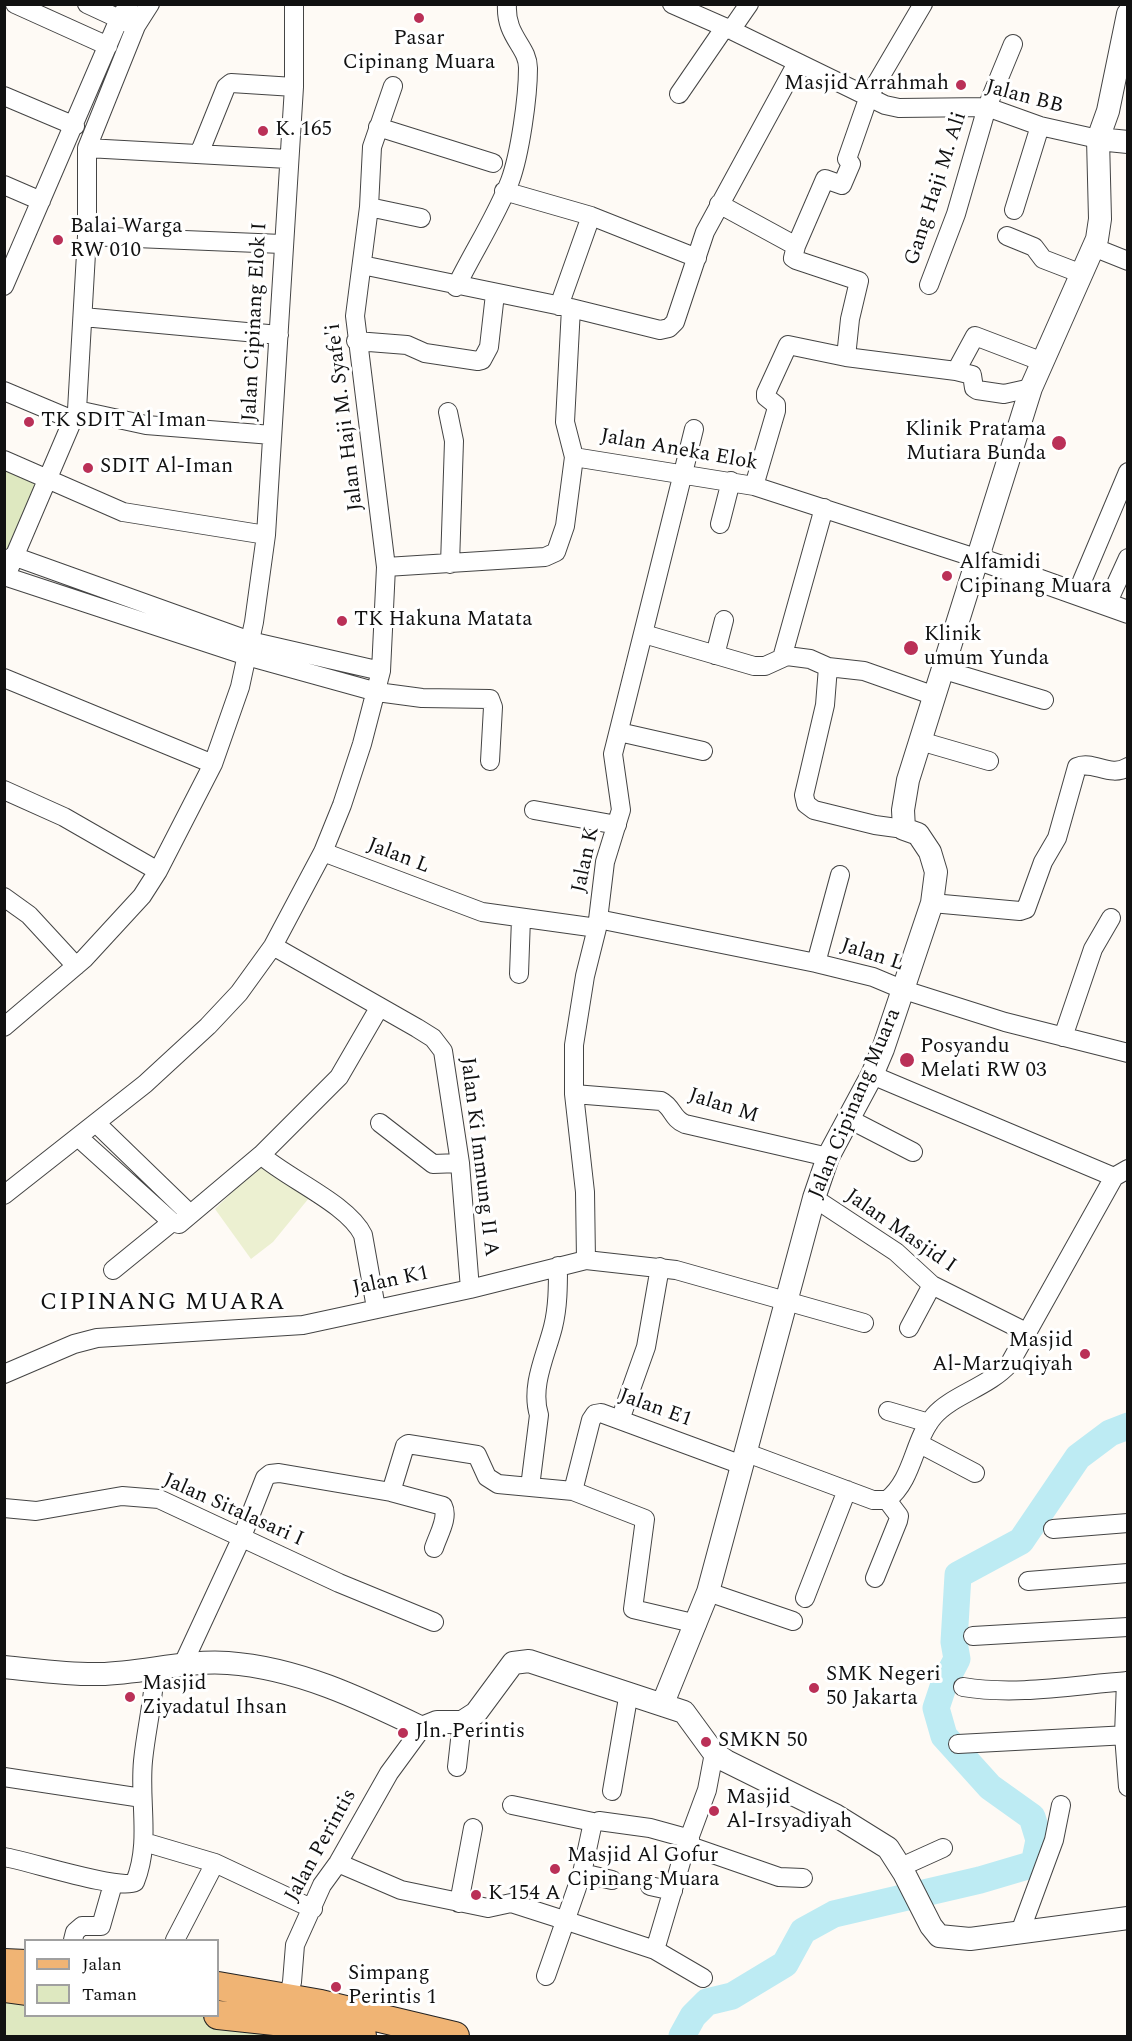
<!DOCTYPE html>
<style>
body{margin:0}
#map{position:relative;width:1132px;height:2041px;overflow:hidden;background:#fefaf5;font-family:Spectral,serif}
canvas{display:block}
.frame{position:absolute;inset:0;border:6px solid #111;pointer-events:none}
.legend{position:absolute;left:24px;top:1939px;width:195px;height:78px;box-sizing:border-box;background:#fff;border:2px solid #a0a0a0;margin:0;padding:8px 10px;list-style:none;font-size:18px;color:#111}
.legend li{display:flex;align-items:center;gap:12px;height:30px}
.legend b{width:30px;border:2px solid #a0a0a0}
</style>
<div id="map">
<canvas width="1132" height="2041"></canvas>
<div class="frame"></div>
<ul class="legend">
<li><b style="height:8px;background:#f0b474"></b>Jalan</li>
<li><b style="height:16px;background:#dee8c0"></b>Taman</li>
</ul>
</div>
<script>
const g = document.querySelector('canvas').getContext('2d');
g.lineJoin = 'round';
function fill(path, color) {
  g.fillStyle = color;
  g.fill(path, 'evenodd');
}
function trace(path, color, width, dash) {
  g.strokeStyle = color;
  g.lineWidth = width;
  g.lineCap = dash ? 'butt' : 'round';
  g.setLineDash(dash || []);
  g.stroke(path);
}
function label(font, color, halo, rows, align = 'center') {
  g.font = font + ' Spectral,serif';
  g.lineWidth = 6;
  g.setLineDash([]);
  g.textBaseline = 'middle';
  g.strokeStyle = halo;
  g.fillStyle = color;
  for (const [text, x, y, turn = 0] of rows) {
    g.save();
    g.translate(x, y);
    g.rotate((+turn || 0) * Math.PI / 180);
    g.textAlign = isNaN(turn) ? turn : align;
    if (halo) g.strokeText(text, 0, 0);
    g.fillText(text, 0, 0);
    g.restore();
  }
}
const green = new Path2D(`
 M5,463l43,17 -43,95z
 M4,1988l21,3 1,25h192l144,20h-357z`);
const pitch = new Path2D(`
 M262,1163l47,35 -36,44 -22,17 -36,-50z`);
const river = new Path2D(`
 M682,2036l11,-20 14,-14 25,-6 53,-32 18,-33 31,-17 146,-34 54,-16 5,-24 -7,-23 -42,-30 -46,-51 -8,-28 8,-24 13,-25 -3,-17 4,-67 63,-34 57,-84 32,-24 18,-7`);
const minor = new Path2D(`
 M15,4l93,42
 M87,4l41,19
 M672,4l59,26 154,75 14,3 88,-1 53,19 58,13
 M731,30l18,-26
 M679,94l46,-67
 M4,96l71,30
 M378,127l115,36
 M87,148l201,11
 M199,154l27,-67 5,-4 63,4
 M4,185l37,16
 M504,191l87,25 106,42
 M719,204l77,42 -3,12 3,2 63,21 -9,38 -4,38
 M369,207l52,11
 M1014,210l26,-84
 M87,236l195,8
 M1007,236l27,11 9,12 39,15
 M796,246l29,-67 17,6 9,-21 -4,-5 22,-63 54,-92
 M1093,247l35,14
 M362,265l209,43 89,22 9,-2 6,-6 30,-90 92,-169
 M929,285l27,-71 31,-107 26,-63
 M4,286l115,-267 10,-15
 M456,287c17,-35 40,-70 54,-106 10,-27 18,-84 18,-113 0,-22 -23,-31 -21,-64
 M559,306l32,-90
 M571,308l-6,114 9,35
 M83,317l196,18
 M356,341l51,4 18,8 53,8 4,-1 7,-13 6,-53
 M956,371l19,-35 68,26
 M4,391l69,29
 M77,410l69,15 126,10
 M448,412l6,29 -4,123
 M574,457l180,29 225,73
 M4,460l119,52 143,23
 M754,486l22,-75v-6l-10,-8v-4l22,-48 58,12 110,14 16,4 2,13 3,2 27,4 27,-6
 M720,524l11,-43
 M13,556l237,85 131,30
 M386,567l159,-10 11,-5 9,-26 9,-69
 M4,576l243,80 130,36 45,6 68,1 3,8 -3,54
 M6,576l71,-166 10,-174v-88l49,-122 14,-22
 M1077,593l51,-121
 M1107,604l21,-46
 M644,634l110,32h11l22,-10 23,3 18,8 36,4 71,25
 M715,655l9,-35
 M782,658l42,-150
 M828,667l-3,38 -21,90 2,9 8,6 61,15 29,4
 M944,670l100,30
 M4,678l209,86
 M619,732l84,19
 M920,741l69,20
 M4,790l60,27 94,54
 M534,810l83,15
 M323,852l159,60 115,16
 M4,897l25,18 47,51
 M932,903l88,8 6,-2 17,-47 14,-24 20,-71c16,-7 33,11 51,0
 M598,919l218,44 57,14 31,13 101,32 123,31
 M273,946l144,82 16,10 10,13 17,112 10,126
 M816,963l24,-88
 M519,974l2,-56
 M4,1027l80,-68 58,-63 16,-25 55,-107 27,-77 14,-65 12,-87 28,-448v-83
 M1063,1037l30,-88 18,-31
 M872,1075l242,102
 M574,1094l87,7c12,6 11,18 24,23l143,33
 M849,1119l64,33
 M96,1123l94,91
 M380,1123l53,41 27,-1
 M78,1137l94,85 7,2 82,-69 78,-78 40,-69
 M261,1155c27,24 87,49 102,80l13,73
 M4,1195l141,-111 63,-58 31,-33 34,-47 50,-94 19,-47 20,-61 19,-73 5,-104 -31,-251 14,-109 3,-60 21,-61
 M814,1198l82,54 36,33 94,47
 M586,1260l-1,-68 -11,-98v-49l11,-69 12,-48 8,-66 16,-52 -8,-56 81,-325
 M113,1270l59,-48
 M909,1328l23,-43
 M4,1374l70,-30 23,-6 206,-13 167,-36 116,-29 90,10 188,53
 M888,1411l41,12
 M620,1420l26,-73 14,-80
 M920,1444l55,29
 M747,1453l126,47h14c27,-21 26,-60 47,-84 18,-21 55,-29 76,-53l104,-186 14,-8
 M530,1487l9,-72c-9,-29 7,-60 14,-88 5,-20 5,-41 5,-61
 M573,1491l18,-71 4,-6 6,-1 141,52
 M391,1492l52,14c6,12 -5,29 -9,42
 M4,1508l32,3 86,-15 37,3 180,84 95,39
 M1053,1529l75,-6
 M875,1578l23,-57 1,-5 -12,-16
 M1028,1581l100,-8
 M708,1592l85,29
 M805,1598l42,-108
 M973,1636l155,-9
 M183,1664l58,-125 24,-61 5,-4 9,-1 112,19 14,-46 3,-2 69,11 10,22 11,7 75,7 72,28 -12,90 64,15
 M1126,1681l-2,54 4,52
 M963,1687c54,9 111,-2 165,-6
 M958,1744l170,-9
 M457,1767l5,-45
 M4,1777l138,21
 M612,1791l17,-99
 M512,1805l81,17 -11,51 -36,103
 M599,1821l51,7 40,11
 M144,1842l71,21 98,46
 M687,1845l92,32 24,1
 M4,1857c25,4 115,34 131,25 16,-40 4,-79 8,-121 3,-31 11,-62 12,-93
 M338,1863l63,27 87,18 23,-5 53,17 91,30 48,28
 M901,1867l42,-19
 M582,1873l30,7
 M650,1886l23,5
 M459,1903l14,-75
 M1020,1932l34,-92 7,-35
 M73,1940l2,-8 7,-6h19l12,-42
 M175,1940l40,-77
 M655,1950l29,-98 23,-62 7,-37
 M288,1997l4,-15 3,-37 27,-60 16,-22 51,-90 33,-45`);
const tertiary = new Path2D(`
 M1098,139l30,3
 M979,559l149,53
 M4,1667c32,3 65,8 96,7 43,-1 85,-14 128,-11 69,5 132,35 194,65l15,-6h25l14,-9 37,-50 16,-2 155,51 30,41 12,8 109,54 53,33 16,25 27,53 8,10 31,3 158,-21
 M663,1703l45,-111 106,-394 14,-41 44,-82 11,-26 49,-146 4,-31 -6,-20 -12,-18 -14,-5 -1,-19 5,-30 123,-392 66,-149 3,-20 -2,-80 10,-28 20,-97`);
const primary = new Path2D(`
 M4,1963l22,1
 M218,1986l103,18 134,32
 M4,1988l22,3
 M218,2015l66,7 78,14`);
const markers = [
 [419,18,6,"#ba3057"],
 [961,85,6,"#ba3057"],
 [263,131,6,"#ba3057"],
 [58,240,6,"#ba3057"],
 [29,422,6,"#ba3057"],
 [1059,443,8,"#ba3057"],
 [88,468,6,"#ba3057"],
 [947,576,6,"#ba3057"],
 [342,621,6,"#ba3057"],
 [911,648,8,"#ba3057"],
 [907,1060,8,"#ba3057"],
 [1085,1354,6,"#ba3057"],
 [814,1688,6,"#ba3057"],
 [130,1697,6,"#ba3057"],
 [403,1733,6,"#ba3057"],
 [706,1742,6,"#ba3057"],
 [714,1811,6,"#ba3057"],
 [555,1869,6,"#ba3057"],
 [476,1895,6,"#ba3057"],
 [336,1987,6,"#ba3057"]
];
const poiNames = [
 ["Pasar",419,40,"center"],
 ["Cipinang Muara",419,64,"center"],
 ["Masjid Arrahmah",949,85,"right"],
 ["K. 165",275,131],
 ["Balai Warga",70,228],
 ["RW 010",70,252],
 ["TK SDIT Al Iman",41,422],
 ["Klinik Pratama",1046,431,"right"],
 ["Mutiara Bunda",1046,455,"right"],
 ["SDIT Al-Iman",100,468],
 ["Alfamidi",959,564],
 ["Cipinang Muara",959,588],
 ["TK Hakuna Matata",354,621],
 ["Klinik",924,636],
 ["umum Yunda",924,660],
 ["Posyandu",920,1048],
 ["Melati RW 03",920,1072],
 ["Masjid",1073,1342,"right"],
 ["Al-Marzuqiyah",1073,1366,"right"],
 ["SMK Negeri",826,1676],
 ["50 Jakarta",826,1700],
 ["Masjid",142,1685],
 ["Ziyadatul Ihsan",142,1709],
 ["Jln. Perintis",415,1733],
 ["SMKN 50",718,1742],
 ["Masjid",726,1799],
 ["Al-Irsyadiyah",726,1823],
 ["Masjid Al Gofur",567,1857],
 ["Cipinang Muara",567,1881],
 ["K 154 A",488,1895],
 ["Simpang",348,1975],
 ["Perintis 1",348,1999]
];
const streetNames = [
 ["Jalan BB",1024,98,15],
 ["Gang Haji M. Ali",937,189,-72],
 ["Jalan Cipinang Elok I",256,322,-87],
 ["Jalan Haji M. Syafe'i",346,417,-97],
 ["Jalan Aneka Elok",679,451,10],
 ["Jalan L",398,857,21],
 ["Jalan K",587,860,-78],
 ["Jalan L",872,956,18],
 ["Jalan Cipinang Muara",856,1104,-67],
 ["Jalan M",723,1107,18],
 ["Jalan Ki Immung II A",478,1157,83],
 ["Jalan Masjid I",900,1232,35],
 ["Jalan K1",391,1282,-12],
 ["Jalan E1",655,1409,20],
 ["Jalan Sitalasari I",233,1511,24],
 ["Jalan Perintis",322,1846,-61]
];
const quarterNames = [
 ["CIPINANG MUARA",163,1304]
];
fill(green, '#dee8c0');
fill(pitch, '#ecf0d1');
trace(river, '#bdebf3', 27);
trace(minor, '#444', 20);
trace(tertiary, '#444', 24);
trace(primary, '#222', 30);
trace(minor, '#fff', 18);
trace(tertiary, '#fff', 22);
trace(primary, '#f0b474', 28);
for (const [x, y, r, color] of markers) {
  const dot = new Path2D();
  dot.arc(x, y, r, 0, 2 * Math.PI);
  g.fillStyle = color;
  g.fill(dot);
  trace(dot, '#fff', 2);
}
label('21px', '#111', '#fff', poiNames, 'left');
label('21px', '#111', '#fff', streetNames);
g.letterSpacing = '1.5px';
label('24px', '#111', '#fff', quarterNames);
g.letterSpacing = '0px';
</script>
